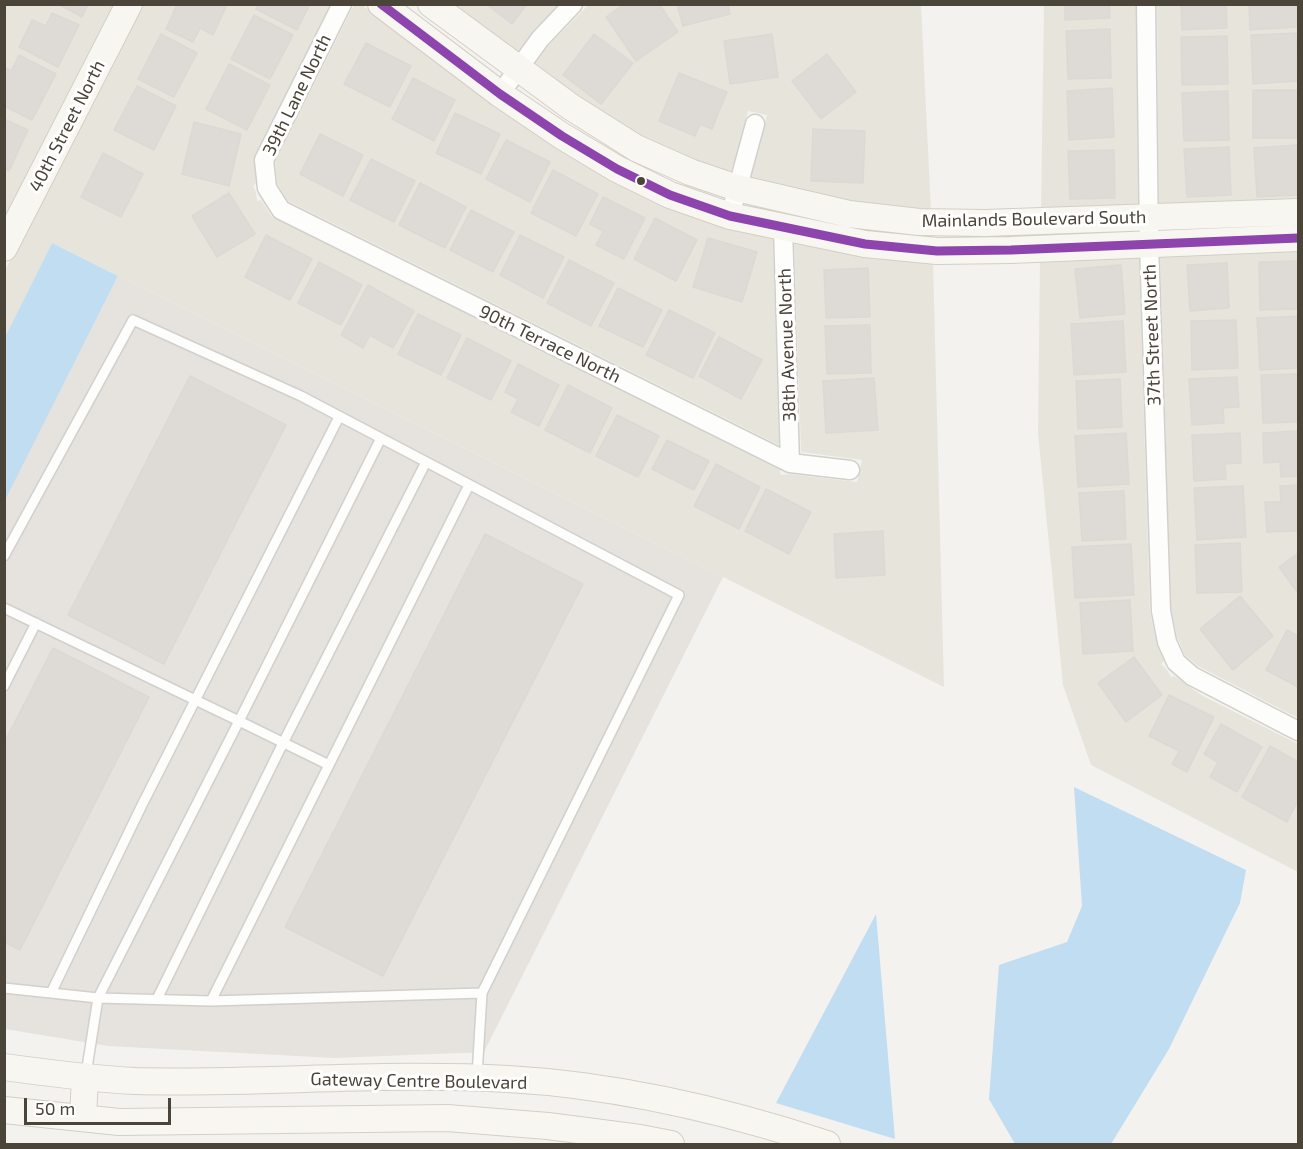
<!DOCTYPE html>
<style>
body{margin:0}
#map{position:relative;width:1303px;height:1149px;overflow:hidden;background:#f4f2ee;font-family:"Exo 2",sans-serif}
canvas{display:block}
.frame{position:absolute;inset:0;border:6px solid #4b4439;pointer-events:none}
.scale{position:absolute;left:24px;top:1098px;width:147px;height:27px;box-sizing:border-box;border:3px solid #4b4439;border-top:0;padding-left:8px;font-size:18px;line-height:21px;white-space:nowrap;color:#4b4439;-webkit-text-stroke:4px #fff;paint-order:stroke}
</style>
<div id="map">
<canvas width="1303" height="1149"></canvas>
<div class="frame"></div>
<div class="scale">50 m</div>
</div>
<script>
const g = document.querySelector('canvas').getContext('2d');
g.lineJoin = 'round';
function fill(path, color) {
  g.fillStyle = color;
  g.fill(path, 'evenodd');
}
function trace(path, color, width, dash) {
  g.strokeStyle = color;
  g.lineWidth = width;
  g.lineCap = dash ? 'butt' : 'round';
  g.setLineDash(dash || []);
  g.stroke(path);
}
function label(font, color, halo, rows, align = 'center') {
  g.font = font + ' "Exo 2",sans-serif';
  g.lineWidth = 6;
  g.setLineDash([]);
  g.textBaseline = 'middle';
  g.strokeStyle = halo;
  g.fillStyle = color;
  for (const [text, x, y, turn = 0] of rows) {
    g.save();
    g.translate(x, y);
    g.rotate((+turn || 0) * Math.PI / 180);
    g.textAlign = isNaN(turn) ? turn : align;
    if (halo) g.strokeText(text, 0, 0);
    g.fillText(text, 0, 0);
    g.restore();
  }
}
const residential = new Path2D(`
 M5,5h113l-113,221z
 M141,5h190l-76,151 1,27 -3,3 3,6 1,9 4,-1 11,17 508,253 1,5 8,-1 68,8 5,-22 -61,-8 -7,-211 139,21 11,425 -892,-444 -47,94v-67z
 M354,5h8l139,104 216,116 56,12 6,208 -491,-244 -11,-18 -2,-22z
 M450,5h109l-26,26 -17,23z
 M588,5h333l10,206 -79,-8 -102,-23 17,-65 -19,-4 -17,63 -37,-12 -53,-24 -64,-40 -44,-32 15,-20z
 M1044,5h92l2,201 -97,4z
 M1157,5h141v196l-139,4z
 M1298,249v469l-100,-52 -13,-11 -8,-18 -6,-29 -11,-353z
 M1139,256l11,356 7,33 7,16 -3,3 6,6 4,7 3,-1 29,20 95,48v128l-207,-107 -28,-80 -25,-252 2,-173z`);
const industrial = new Path2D(`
 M118,276l605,301 -239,475 -149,6 -227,-12 -103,-17 -1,-529z`);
const water = new Path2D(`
 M52,243l66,33 -113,224v-163z
 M1074,787l172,83 -6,33 -71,146 -58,95h-96l-26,-45 10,-134 68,-23 15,-36z
 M876,914l19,225 -119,-36z`);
const building = new Path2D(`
 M58,4h30l-6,13z
 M177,4h45l4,3 -13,28 -13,-7 -7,14 -27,-13z
 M259,4h51l-13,26 -41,-21z
 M486,4h41l-15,20z
 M624,4h35l19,28 -42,29 -30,-44z
 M677,4h51l2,10 -47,12z
 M1065,4h44l1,14 -45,2z
 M1181,4h45l1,24 -45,2z
 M1249,4h49v23l-48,3z
 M52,13l27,12 -21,42 -39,-20 13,-27 14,6z
 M254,15l39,20 -23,44 -39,-20z
 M1110,29l1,49 -43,1 -2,-48z
 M1296,33l2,48 -45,3 -2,-49z
 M161,34l36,19 -23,44 -36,-18z
 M594,34l39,29 -32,41 -38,-29z
 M772,34l6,43 -48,7 -6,-43z
 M1227,36l1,48 -46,1 -1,-48z
 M366,43l45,23 -21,41 -46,-23z
 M827,54l29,38 -35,27 -29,-38z
 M19,55l37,19 -24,46 -28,-14v-39l7,4z
 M229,64l41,21 -23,45 -41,-21z
 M679,73l48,19 -15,37 -12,-5 -5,12 -36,-15z
 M413,78l42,22 -21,41 -42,-22z
 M137,86l39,20 -22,44 -40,-20z
 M1112,88l2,49 -45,3 -2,-49z
 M1253,90h45v48h-45z
 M1228,91l1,49 -45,1 -2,-48z
 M455,113l45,21 -19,40 -45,-21z
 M4,119l24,11 -19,41 -5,-2z
 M194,122l47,12 -12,52 -47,-12z
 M813,129l52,2 -2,52 -52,-2z
 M320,134l43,21 -20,41 -43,-22z
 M506,140l44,22 -20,40 -44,-23z
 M1298,145v50l-41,2 -3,-49z
 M1229,147l2,48 -44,2 -3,-48z
 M1114,150l1,48 -45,1 -2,-48z
 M103,153l40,21 -22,43 -40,-20z
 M371,159l44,22 -21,41 -44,-22z
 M553,170l45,24 -22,42 -45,-23z
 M420,183l46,24 -21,41 -46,-23z
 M229,193l26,41 -38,23 -25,-41z
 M603,197l42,21 -21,41 -28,-14 7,-14 -13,-7z
 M471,210l43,22 -21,40 -43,-22z
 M655,218l42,22 -21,41 -42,-22z
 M266,235l46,24 -22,41 -45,-23z
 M520,235l44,22 -21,41 -43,-23z
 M708,238l49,14 -15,50 -49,-15z
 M569,260l45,23 -23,43 -44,-23z
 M1298,261v48l-38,1 -1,-48z
 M319,262l43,23 -21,40 -43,-22z
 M1227,263l2,45 -39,3 -3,-46z
 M1121,265l4,49 -45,4 -5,-49z
 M868,268l2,49 -44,1 -2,-48z
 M368,285l46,26 -21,37 -23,-13 -7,13 -22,-13z
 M618,288l44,22 -19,37 -44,-21z
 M669,310l46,23 -22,45 -47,-23z
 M418,314l43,21 -20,40 -43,-21z
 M1298,316v52l-38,2 -3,-52z
 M1236,320l2,48 -46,2 -1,-49z
 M1123,321l3,51 -52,3 -3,-51z
 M870,325l1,48 -44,1 -2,-48z
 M719,337l43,23 -21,39 -42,-23z
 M467,338l44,23 -20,39 -44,-22z
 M518,364l41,21 -20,41 -28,-14 7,-13 -13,-7z
 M1298,374v48l-35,1 -2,-48z
 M190,376l96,49 -122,239 -96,-49z
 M1237,377l2,30 -16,1 1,15 -32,2 -3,-46z
 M874,378l4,52 -52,3 -3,-52z
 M1120,379l2,48 -44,2 -2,-48z
 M568,385l44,23 -22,45 -45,-23z
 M617,415l42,21 -21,41 -42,-21z
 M1298,431v45l-17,1 -1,-15 -16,1 -1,-30z
 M1126,433l3,51 -51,3 -3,-51z
 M1240,433l1,30 -16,1 1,15 -32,2 -2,-46z
 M667,440l42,21 -15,29 -42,-21z
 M716,464l44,23 -21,42 -45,-23z
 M1298,485v46l-31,1 -2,-30h16l-1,-16z
 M1243,486l3,51 -49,3 -3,-52z
 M766,489l45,23 -22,42 -44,-23z
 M1124,491l2,48 -44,2 -3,-48z
 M883,531l2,44 -49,3 -2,-44z
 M485,534l98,50 -200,392 -98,-49z
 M1240,543l2,49 -45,1 -2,-48z
 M1131,544l3,51 -59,3 -3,-51z
 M1298,553v40l-19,-26z
 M1240,596l33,40 -40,34 -33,-41z
 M1130,600l3,51 -50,3 -3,-51z
 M1287,630l11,6v51l-32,-17z
 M53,648l96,49 -129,253 -16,-8v-199z
 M1134,657l28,38 -36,27 -28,-39z
 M1169,695l45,22 -27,55 -15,-8 7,-13 -30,-15z
 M1221,724l41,23 -25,45 -27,-15 8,-15 -14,-8z
 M1270,746l28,16v38l-11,22 -45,-25z`);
const lane = new Path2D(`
 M4,556l129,-236 168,76 378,199 -197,398 -271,8 -113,-3 -94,-10
 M4,608l235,113 -141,277 -12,76
 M4,686l32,-63
 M329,765l-90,-44 142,-283
 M51,993l91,-188 197,-388
 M157,999l126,-256 143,-281
 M211,1001l258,-516
 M477,1076l5,-83`);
const street = new Path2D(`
 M342,4l-78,156 3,28 14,22 509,253 60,7
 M1146,4l3,240 12,367 6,31 9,20 16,14 106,55
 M500,94l40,-55 33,-35
 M730,216l25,-92
 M783,227l7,236`);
const secondary = new Path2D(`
 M381,4l119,90 62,42 55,33 53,26 60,21 135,28 72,7 74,-1 287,-12
 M431,4l140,103 65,41 54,24 47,16 112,26 70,8 66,1 313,-11
 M4,248l125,-244
 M4,1067c44,6 88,12 131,14 124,3 249,-9 373,-2 108,6 216,31 319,65
 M4,1110l115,12 328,-4 101,8 92,12 31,6
 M83,1118l2,-42`);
const bus1 = new Path2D(`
 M381,4l119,90 62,42 55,33 53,26 60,21 135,28 72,7 74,-1 287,-12`);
const markers = [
 [641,181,5,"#4b4439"]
];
const streetNames = [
 ["39th Lane North",297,95,-64],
 ["40th Street North",67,126,-63],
 ["Mainlands Boulevard South",1034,219,-1],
 ["37th Street North",1152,335,-92],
 ["90th Terrace North",550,344,26],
 ["38th Avenue North",787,345,-92],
 ["Gateway Centre Boulevard",419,1081,1]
];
fill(residential, '#e7e4dc');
fill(industrial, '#e6e2de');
fill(water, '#c0ddf1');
fill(building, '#dedbd6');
trace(building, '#dcd9d4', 1.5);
trace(lane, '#d2d0cb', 12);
trace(street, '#d2d0cb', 21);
trace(secondary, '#d3cfc5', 28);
trace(lane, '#fdfdfc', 9);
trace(street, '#fdfdfc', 18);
trace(secondary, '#f7f6f1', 26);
trace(bus1, '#8e44ad', 9);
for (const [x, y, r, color] of markers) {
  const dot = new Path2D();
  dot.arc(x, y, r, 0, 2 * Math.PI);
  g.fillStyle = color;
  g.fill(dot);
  trace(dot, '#fff', 2);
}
label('18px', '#4b4439', '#fff', streetNames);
</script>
